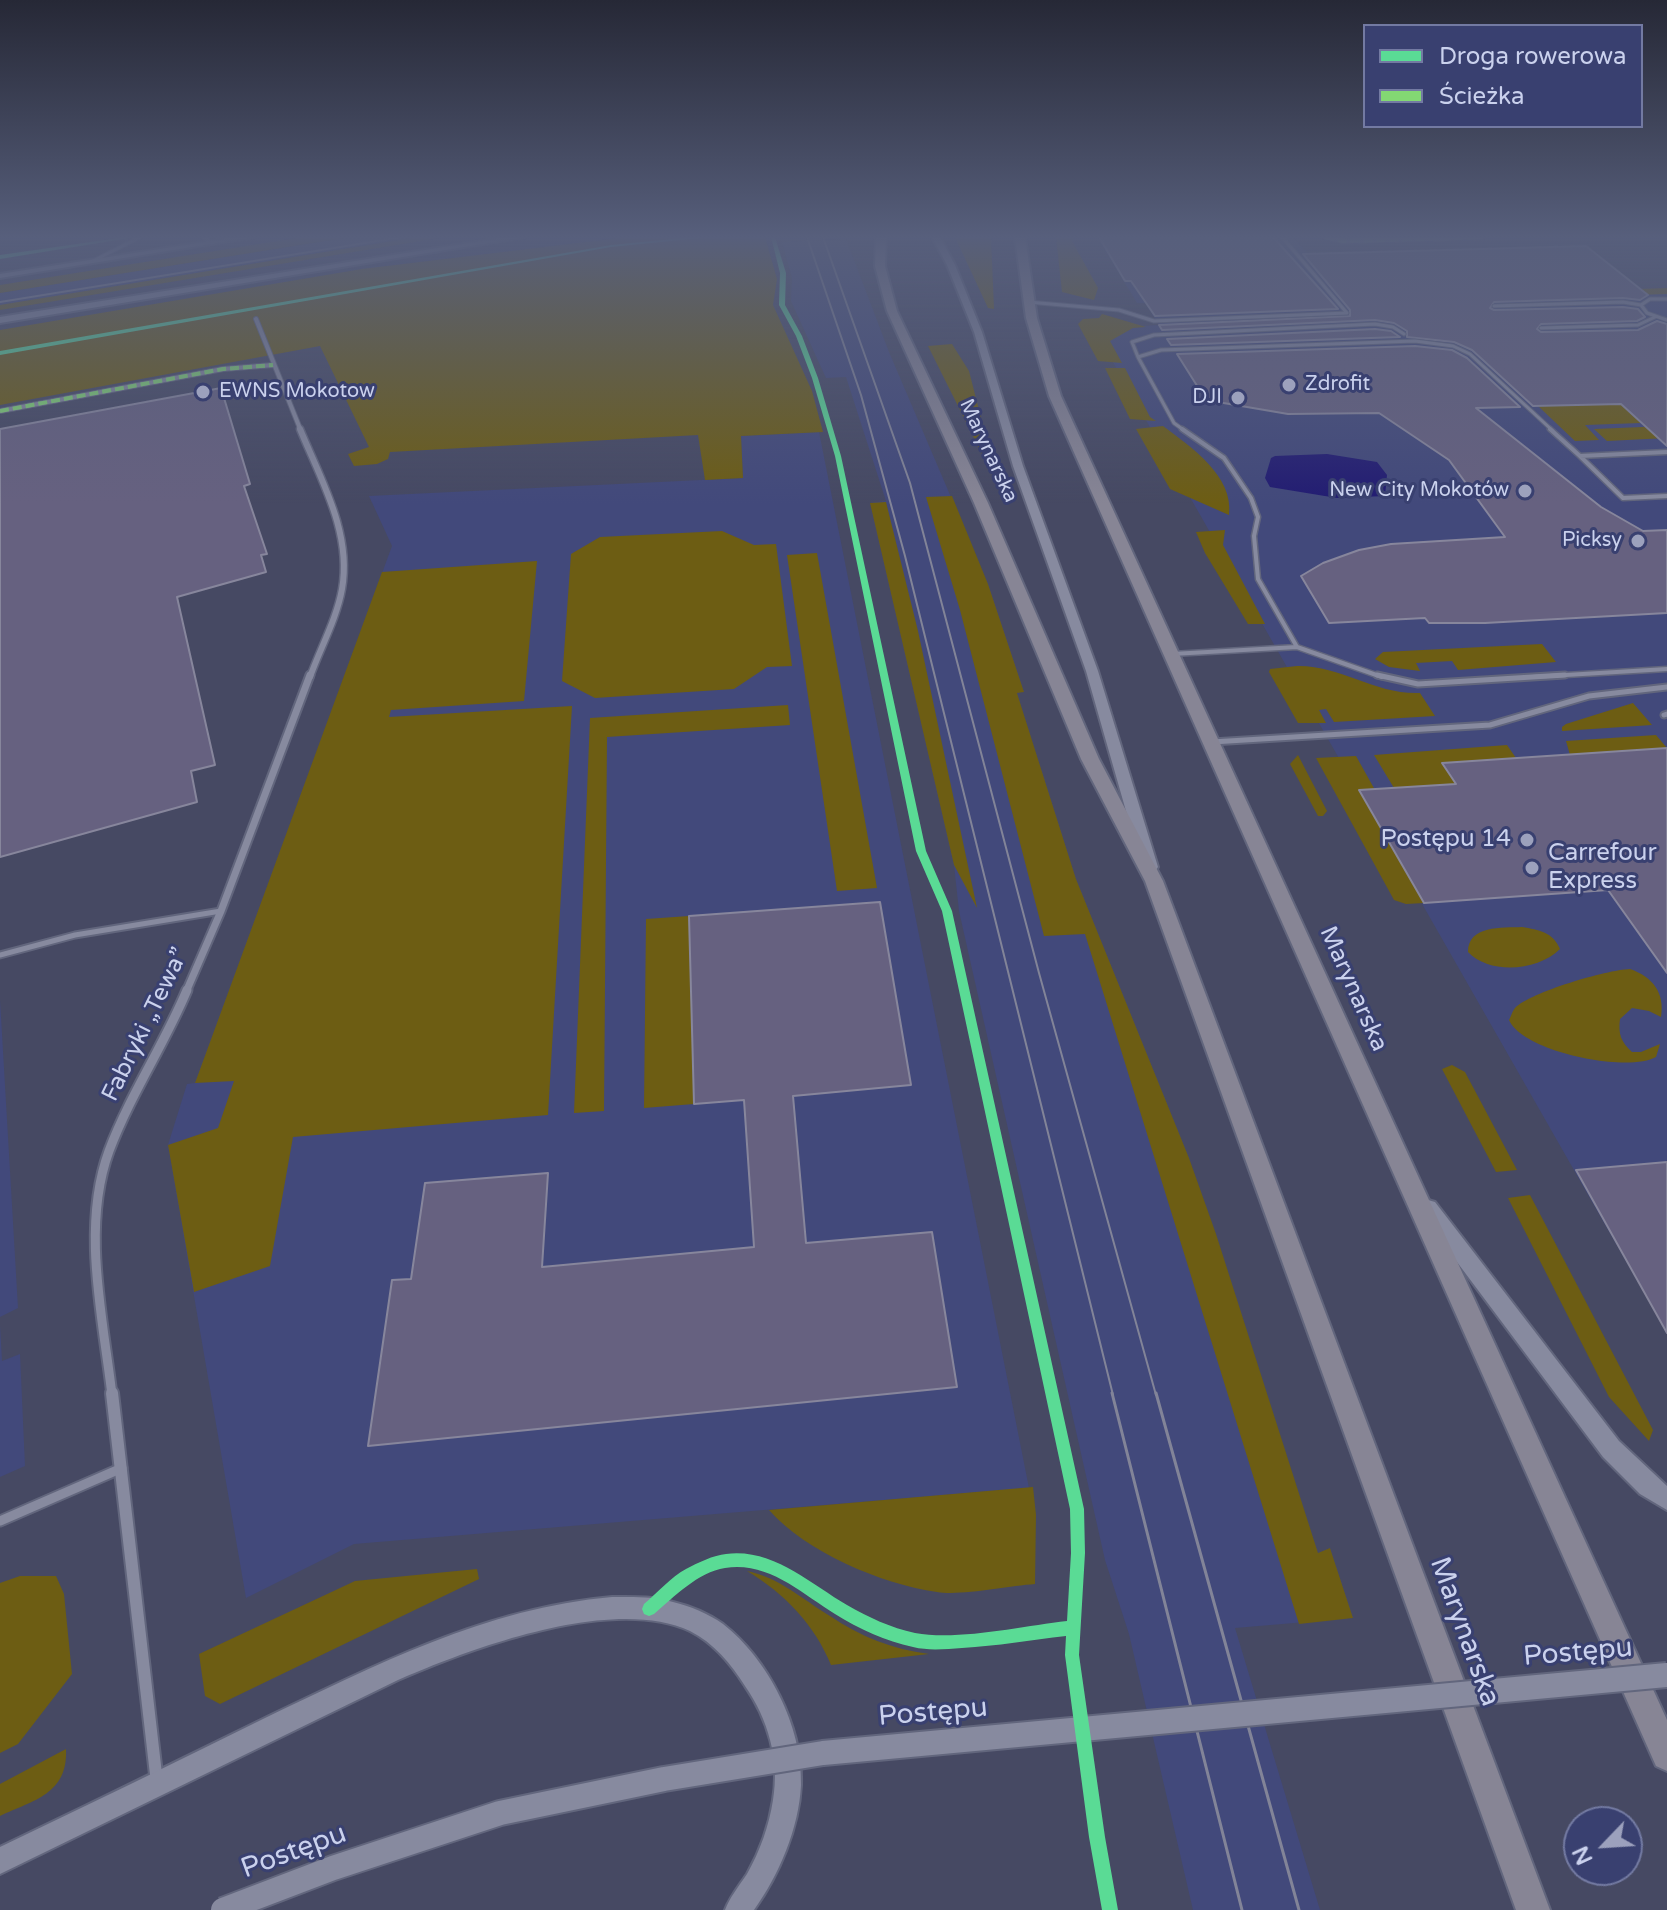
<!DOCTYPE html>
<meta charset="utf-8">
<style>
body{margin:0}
#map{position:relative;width:1667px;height:1910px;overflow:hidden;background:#464963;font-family:"Varela Round",sans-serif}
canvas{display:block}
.legend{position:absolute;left:1363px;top:24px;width:280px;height:104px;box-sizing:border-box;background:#394070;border:2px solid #737aa2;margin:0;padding:10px 14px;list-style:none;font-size:24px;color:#cad1ed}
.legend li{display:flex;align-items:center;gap:16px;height:40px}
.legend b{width:40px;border:2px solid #737aa2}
.north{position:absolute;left:1563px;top:1806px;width:80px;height:80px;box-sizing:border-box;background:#394070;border:2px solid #737aa2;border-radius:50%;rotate:245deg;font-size:22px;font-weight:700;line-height:32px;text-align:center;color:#cad1ed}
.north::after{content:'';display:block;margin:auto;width:28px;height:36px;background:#9ca1bd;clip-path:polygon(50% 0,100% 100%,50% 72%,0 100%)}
</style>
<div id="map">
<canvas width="1667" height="1910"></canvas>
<ul class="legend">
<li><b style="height:10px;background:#5adb95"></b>Droga rowerowa</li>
<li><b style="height:10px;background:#83d873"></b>Ścieżka</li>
</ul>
<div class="north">N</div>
</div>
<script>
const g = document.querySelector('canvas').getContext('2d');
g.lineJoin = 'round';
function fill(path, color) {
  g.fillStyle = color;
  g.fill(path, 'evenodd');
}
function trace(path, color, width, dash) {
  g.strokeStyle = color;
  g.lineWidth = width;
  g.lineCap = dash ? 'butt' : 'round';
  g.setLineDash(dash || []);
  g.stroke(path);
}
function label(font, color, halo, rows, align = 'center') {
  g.font = font + ' "Varela Round",sans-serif';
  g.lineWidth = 6;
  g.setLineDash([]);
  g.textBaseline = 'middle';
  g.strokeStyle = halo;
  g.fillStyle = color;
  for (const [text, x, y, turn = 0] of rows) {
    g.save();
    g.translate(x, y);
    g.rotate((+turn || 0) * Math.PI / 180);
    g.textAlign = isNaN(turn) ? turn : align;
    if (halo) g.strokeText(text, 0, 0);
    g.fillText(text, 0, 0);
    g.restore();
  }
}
const built = new Path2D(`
 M350,237h67l-417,68v-12z
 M1101,237h192l54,61 320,-10v1045l-573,-1004 65,-4 -14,-22h-8l-38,-63z
 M846,239l43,113 99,232 36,108 -7,1 59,186 113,279 129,395 12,-5 23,70 -118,10 85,282h-127l-64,-276 -24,-74 -146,-649 -5,-46 -84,-362 16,-2 -40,-124 -20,1 -35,-77 1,-23 -10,-36z
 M819,432l210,1056 -675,56 -108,54 -78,-453 19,-61 8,-1 197,-537 -23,-50 374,-18 -2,-42z
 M0,1000l18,308 -18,9z
 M0,1325l2,36 18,-7 5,112 -25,11z`);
const green = new Path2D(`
 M303,237h47l-350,56v-8z
 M417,237h28l-445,73v-5z
 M627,237h138l12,42 -4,26 39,86 11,41 -82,4 2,42 -38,2 -7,-45 -308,17 -2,7 -11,5 -23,2 -6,-12 21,-7 -49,-101 -320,59v-75l362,-61z
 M955,237h36l3,72 -6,-1z
 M1056,237h18l-2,4 26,47 -4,12 -32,-8z
 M1667,288v6l-187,6 22,22 27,-1 112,102 -56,2 14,15 -24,1 -114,-108 -82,-36z
 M1102,314l44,13 -13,1 -23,13 12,22 -24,-2 -20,-37 5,-5 16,-1z
 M952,344l17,27 30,117 -71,-142z
 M1105,368h20l25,49 6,4 -26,-2z
 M1163,426c28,21 71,50 66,89l-59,-26 -34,-60z
 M1667,426v12l-60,3 -13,-12z
 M952,496l36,88 36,108 -7,1 59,186 113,279 27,76 102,319 12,-5 23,70 -54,6 -214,-690 -41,2 -84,-326 -34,-113z
 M886,502l32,129 59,277 -23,-43 -84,-362z
 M1225,530l-2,15 42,79h-17l-43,-71 -9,-21z
 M722,531l32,14 22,-1 16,122 -25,1 -33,22 -139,9 -33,-17 9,-127 29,-17z
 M817,553l60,335 -40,3 -50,-336z
 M537,561l-13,140 -133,9 -2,7 183,-11 -24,409 -255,22 -23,129 -76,26 -26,-147 50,-17 16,-47 -39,2 187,-511z
 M1542,644l14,18 -98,8 -6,-9 -36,2 4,8 -31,-4 -14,-8 8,-7z
 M1297,666c43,-1 79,29 123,27l15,23 -101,6 -8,-13 -7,1 7,13h-28l-29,-51 1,-3z
 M1633,703l19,22 -90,6v-4l4,-3z
 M788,705l2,20 -183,12 -3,374 -30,2 16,-395z
 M1656,735l11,13 -97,7 -4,-14z
 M1507,745l9,13 -73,6 13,20 -62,4 -20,-33z
 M1298,755l29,56 -4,5h-5l-28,-52z
 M1356,756l19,34 -15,1 64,112 -18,1 -12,-4 -78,-142z
 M689,916l5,188 -50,4 2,-189z
 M1522,927c17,3 31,5 38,22 -22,22 -70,26 -92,3 0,-27 34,-24 54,-25z
 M1630,969c23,8 35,24 31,48l-12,-6 -17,-3 -12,11c-2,15 1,23 12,33h9l19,-8 -4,13c-29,16 -133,-5 -147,-37 2,-4 4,-10 6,-12 16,-16 91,-38 115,-39z
 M1452,1065l13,7 52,98 -21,2 -54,-103z
 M1530,1195l123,235 -4,11 -40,-44 -101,-199z
 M1033,1487l3,28 -1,69c-27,2 -74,12 -98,8 -56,-8 -131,-40 -168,-82z
 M477,1569l2,10 -259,125 -15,-8 -6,-42 156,-73z
 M747,1571c33,7 55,28 83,45 31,21 62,33 99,38l-98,11c-16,-40 -47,-72 -84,-94z
 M20,1576h36l8,18 8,80 -54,70 -18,9v-170z
 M66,1749c2,45 -32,51 -66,67v-32z`);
const water = new Path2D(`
 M1327,454l50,8 10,13 -2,21 -48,2 -67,-11 -5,-9 6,-20 4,-2z`);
const building = new Path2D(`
 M1099,237h174l65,72 -183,7 -24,-35h-6z
 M1586,246l62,49 -8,5 -17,-2 -129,4 -4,6 4,2 129,-3 15,2 7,8 -8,4 -96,3 -4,5 4,3 97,-2 19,-9 10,3v122l-46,-42 -88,2 -61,-56 -18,-8 -47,-5v-6l-13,-8 -19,-3 -213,10 -3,-5 191,-9v-6l-47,-56z
 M1375,329l16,2 9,6 -229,8 -4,-6z
 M1415,346l37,4 15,8 53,49 -44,1 125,99 42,24 24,-1v83l-182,10h-56l-4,-5 -96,5 -28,-47 22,-13 36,-13 32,-6 114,-7 -56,-77 -70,-47 -91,1 -82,-14 -29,-46z
 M221,388l29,96 -6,2 23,68 -6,1 5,17 -89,25 38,168 -24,6 6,31 -197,55v-428z
 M1667,748v225l-59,-83 -184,13 -65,-113 97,-6 -14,-21z
 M880,902l31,183 -118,11 13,147 126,-11 25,155 -589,59 24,-166 19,-1 14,-96 123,-10 -6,94 212,-20 -10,-147 -50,4 -5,-188z
 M1667,1162v171l-91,-163z`);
const laneFar3 = new Path2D(`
 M203,237l9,6
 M93,261l47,-24
 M1667,299h-17l-9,6 6,8 20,7
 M1028,302l91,8 35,11 193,-8 -65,-76
 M1494,306l129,-4 18,3
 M1541,328l97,-3 17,-8
 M1138,357l-6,-15 22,-7 221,-11 18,3 11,7
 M1185,431l-11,-8 -36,-66 23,-7 254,-9 38,5 17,8 83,77`);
const laneFar2 = new Path2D(`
 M1182,429l42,29 27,40 7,19 -4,19 4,43 39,68
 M1550,429l30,27
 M1667,452l-87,4 43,42 44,-2
 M1172,654l125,-7 85,30
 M1532,677l135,-8`);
const laneFar1 = new Path2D(`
 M1377,675l41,9 147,-9
 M1664,715l3,-1
 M1212,742l278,-17 99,-29 78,-9
 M0,955l75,-20 146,-24`);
const lane = new Path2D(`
 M0,1521l122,-53`);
const streetFar4 = new Path2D(`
 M1325,237l19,4 138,-4
 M256,319l45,112
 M0,411l223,-42 50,-4`);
const streetFar3 = new Path2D(`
 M300,429c21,51 52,104 42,160 -5,29 -22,60 -32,88`);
const streetFar2 = new Path2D(`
 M186,992l35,-81 89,-236`);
const streetFar1 = new Path2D(`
 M112,1395c-9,-77 -31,-168 -3,-244 21,-56 55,-106 78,-161`);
const street = new Path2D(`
 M112,1393l45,390`);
const secondary = new Path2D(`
 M236,237h18l-254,41v-4z
 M507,237h18l-525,86v-6z
 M932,237h8l15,28 27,67 41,134 75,205 60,196 -3,4 -5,1 -8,-5 -56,-196 -73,-205 -39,-134 -27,-67z
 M1428,1200l7,2 184,239 48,45v24l-27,-16 -37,-37 -182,-243 -2,-6 2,-6z
 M612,1597c21,0 41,-1 61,5 17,4 36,12 50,22 45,35 80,103 78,161 -2,43 -22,90 -47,125h-29c5,-13 14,-24 22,-36 13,-23 22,-48 26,-74 7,-40 -5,-81 -28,-114 -14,-22 -31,-43 -55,-55 -77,-36 -219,17 -292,49l-398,194v-27c88,-42 176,-85 263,-128 113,-54 223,-111 349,-122z`);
const primary = new Path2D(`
 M876,237h10l-1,29 12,45 91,192 111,256 64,122 387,1029h-34l-371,-1029 -64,-122 -107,-256 -87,-192 -12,-45z
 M1015,237h10l12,81 24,78 606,1324v51l-11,-5 -607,-1370 -23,-78z`);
const tramFar1 = new Path2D(`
 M807,237l54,158 44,161 208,839
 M823,237l87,246 129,490 117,422
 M0,302l402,-65`);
const tram = new Path2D(`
 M1112,1393l130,517
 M1156,1393l143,517`);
const secondaryBridge = new Path2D(`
 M223,1910l110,-42 167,-55 164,-34 159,-26 844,-78`);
const quiet = new Path2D(`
 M1325,237l19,4 138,-4
 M0,411l223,-42 50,-4`);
const cycleway = new Path2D(`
 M125,237h11l-136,22v-4z
 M694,237h16l-99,10 -611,108v-4l611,-106z
 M771,237h4l11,36 -1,32 17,31 16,42 23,78 85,395 26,60 132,598 1,44 -6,102 26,182 13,73h-16l-13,-73 -24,-182 1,-19c-35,4 -69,10 -104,12 -16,1 -33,3 -49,-1 -27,-6 -54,-18 -78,-33 -34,-21 -67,-53 -110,-46 -27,4 -51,29 -71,46l-5,2 -5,-2 -2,-5 2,-5c13,-11 27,-27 42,-35 11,-6 28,-14 40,-15 47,-6 83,29 121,51 21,12 44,23 68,28 43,8 107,-7 152,-12l4,-68 -1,-44 -128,-598 -26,-60 -81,-395 -23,-78 -16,-42 -17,-31 1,-32z`);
const markers = [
 [1289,385,8,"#9ca1bd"],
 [203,392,8,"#9ca1bd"],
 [1238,398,8,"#9ca1bd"],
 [1525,491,8,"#9ca1bd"],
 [1638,541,8,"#9ca1bd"],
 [1527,840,8,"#9ca1bd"],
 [1532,868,8,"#9ca1bd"]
];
const farPoinames = [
 ["Zdrofit",1305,385,"left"],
 ["EWNS Mokotow",219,392,"left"],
 ["DJI",1222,398],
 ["New City Mokotów",1509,491],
 ["Picksy",1622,541]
];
const farStreetnames = [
 ["Marynarska",988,451,65]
];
const poiNames = [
 ["Postępu 14",1511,840],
 ["Carrefour",1548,854,"left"],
 ["Express",1548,882,"left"]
];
const streetNames = [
 ["Marynarska",1353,989,66],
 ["Fabryki „Tewa”",146,1025,-64]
];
const nearStreetnames = [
 ["Marynarska",1464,1632,70],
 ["Postępu",1578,1653,-5],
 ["Postępu",933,1713,-5],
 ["Postępu",294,1852,-20]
];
fill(built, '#42497b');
fill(green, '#6d5d13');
fill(water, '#221c72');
fill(building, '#666180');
trace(building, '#87869c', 2);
trace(laneFar3, '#62667d', 5);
trace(laneFar2, '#62667d', 7);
trace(laneFar1, '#62667d', 9);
trace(lane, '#62667d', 13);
trace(streetFar4, '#62667d', 6);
trace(streetFar3, '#62667d', 9);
trace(streetFar2, '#62667d', 11);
trace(streetFar1, '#62667d', 13);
trace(street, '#62667d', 16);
trace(secondary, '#62667d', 4);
trace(primary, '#62667d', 4);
trace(laneFar3, '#878a9f', 3);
trace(laneFar2, '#878a9f', 4);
trace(laneFar1, '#878a9f', 5);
trace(lane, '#878a9f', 9);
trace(streetFar4, '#878a9f', 4);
trace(streetFar3, '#878a9f', 6);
trace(streetFar2, '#878a9f', 7);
trace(streetFar1, '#878a9f', 9);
trace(street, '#878a9f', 12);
fill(secondary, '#878a9f');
fill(primary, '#878595');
trace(tramFar1, '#828498', 2);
trace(tram, '#828498', 3);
trace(secondaryBridge, '#62667d', 28, []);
trace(secondaryBridge, '#878a9f', 24);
trace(quiet, '#83d873', 4, [9, 4]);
fill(cycleway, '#5adb95');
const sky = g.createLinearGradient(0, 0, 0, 504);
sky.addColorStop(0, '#262836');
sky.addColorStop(0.47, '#575f7c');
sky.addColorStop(1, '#575f7c00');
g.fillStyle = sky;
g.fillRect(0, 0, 1667, 504);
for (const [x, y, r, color] of markers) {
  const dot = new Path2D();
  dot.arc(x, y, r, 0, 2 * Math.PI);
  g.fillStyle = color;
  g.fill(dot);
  trace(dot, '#394070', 3);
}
label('20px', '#cad1ed', '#394070', farPoinames, 'right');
label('20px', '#cad1ed', '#394070', farStreetnames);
label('24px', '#cad1ed', '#394070', poiNames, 'right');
label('24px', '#cad1ed', '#394070', streetNames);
label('28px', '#cad1ed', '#394070', nearStreetnames);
</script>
